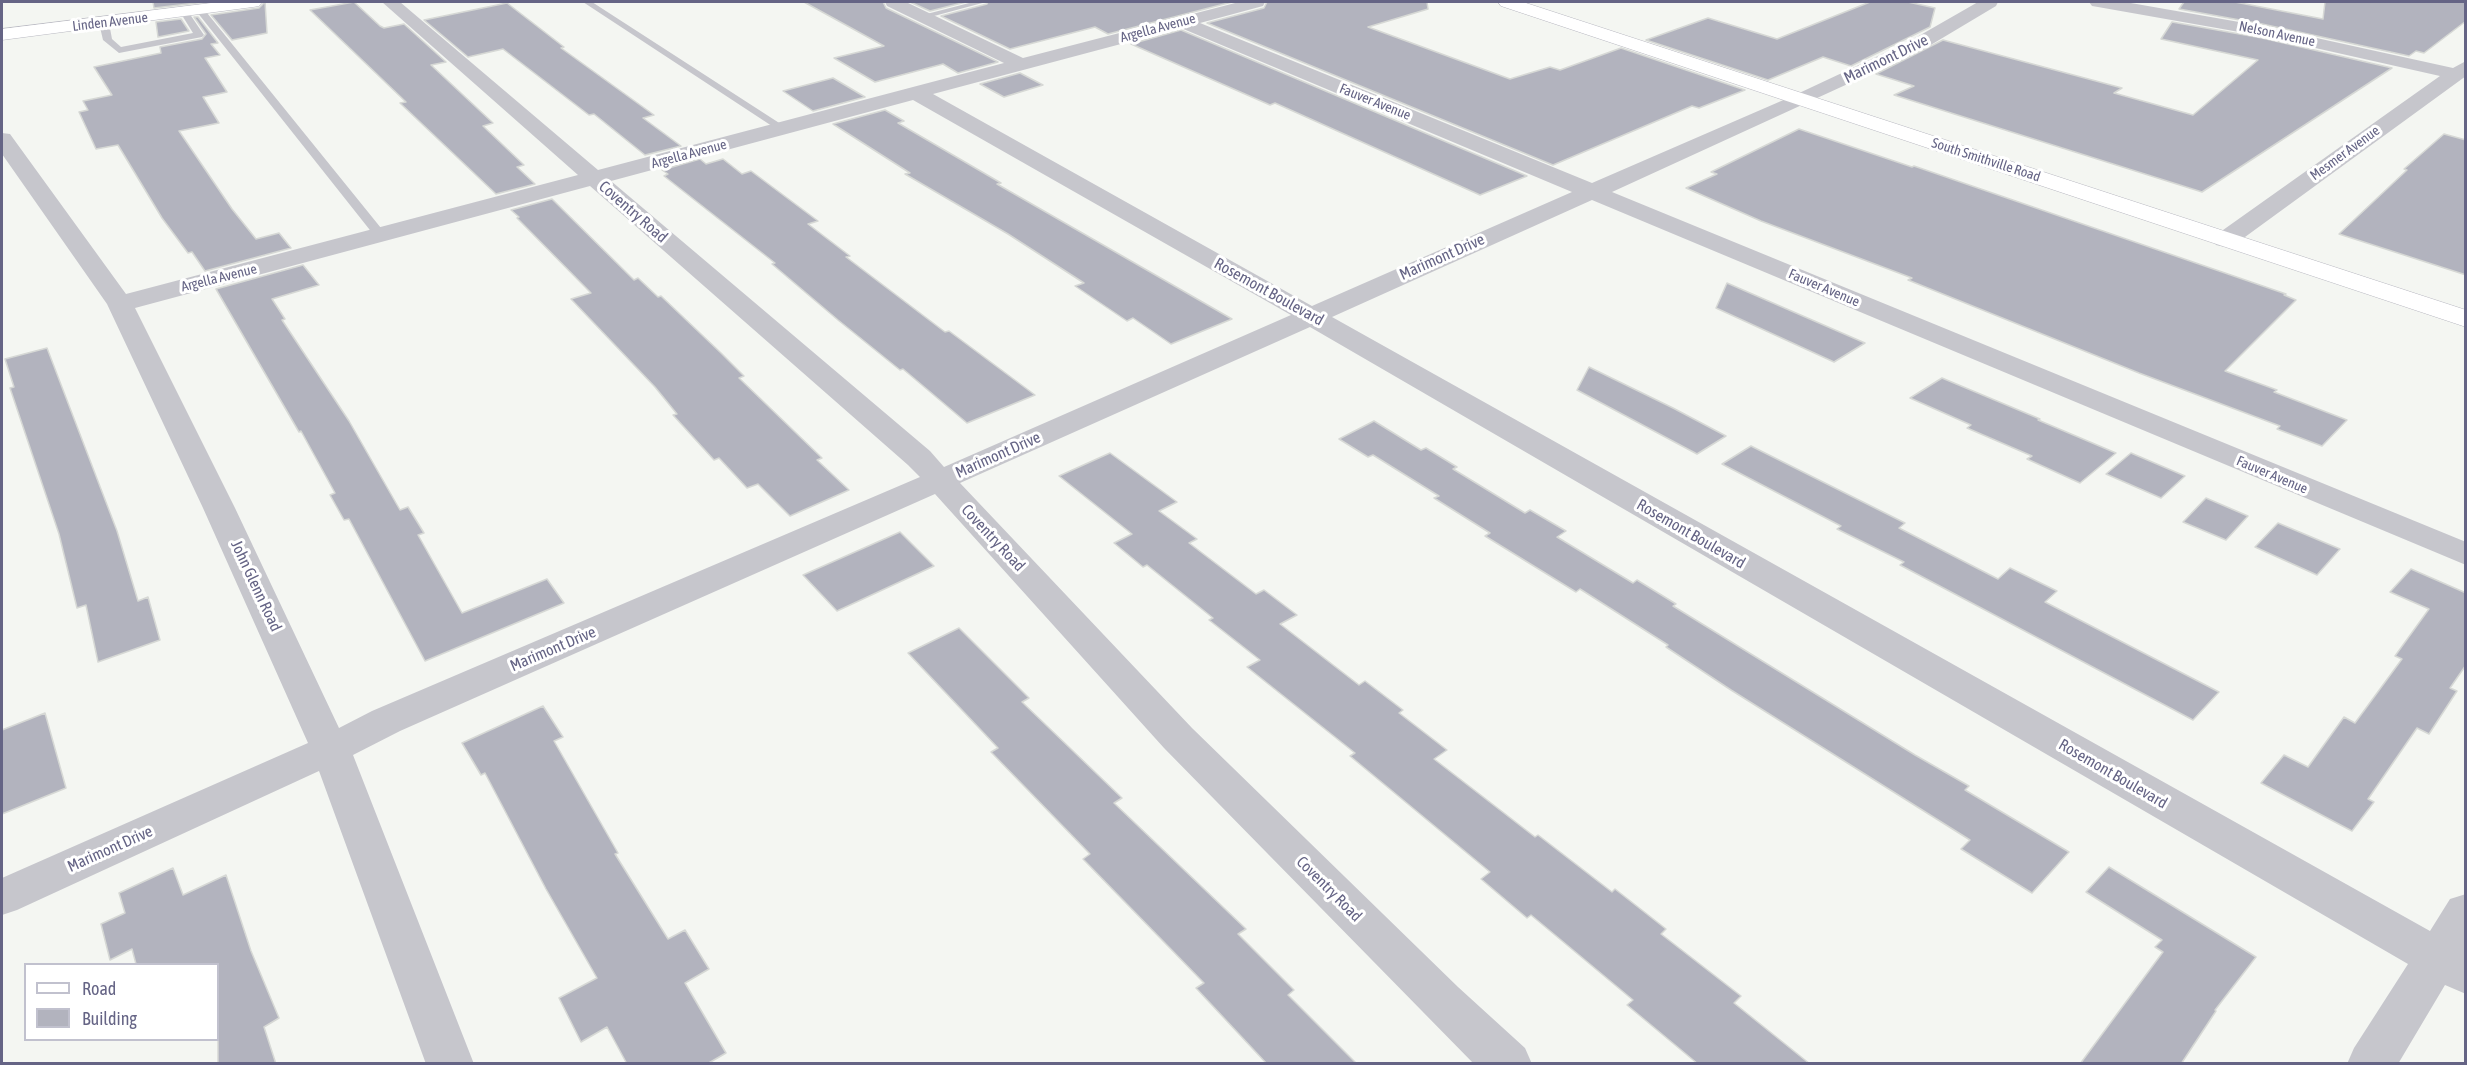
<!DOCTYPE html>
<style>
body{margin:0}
#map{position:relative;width:2467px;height:1065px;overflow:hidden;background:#f4f6f2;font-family:"Asap Condensed",sans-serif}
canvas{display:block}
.frame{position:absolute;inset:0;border:3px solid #656485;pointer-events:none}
.legend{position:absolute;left:24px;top:963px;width:195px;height:78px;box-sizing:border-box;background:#fff;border:2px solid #c1c1ce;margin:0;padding:8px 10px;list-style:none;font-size:18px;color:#656485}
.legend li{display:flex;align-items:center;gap:12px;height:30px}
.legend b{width:30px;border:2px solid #c1c1ce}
</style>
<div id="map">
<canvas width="2467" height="1065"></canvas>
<div class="frame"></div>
<ul class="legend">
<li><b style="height:8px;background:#fff"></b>Road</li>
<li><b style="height:16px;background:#b2b3be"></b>Building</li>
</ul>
</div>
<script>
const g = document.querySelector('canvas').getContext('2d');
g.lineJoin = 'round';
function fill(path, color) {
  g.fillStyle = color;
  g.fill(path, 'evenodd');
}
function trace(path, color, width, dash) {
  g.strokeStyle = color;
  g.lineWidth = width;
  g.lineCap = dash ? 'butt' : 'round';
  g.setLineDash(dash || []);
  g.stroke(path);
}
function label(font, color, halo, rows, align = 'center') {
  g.font = font + ' "Asap Condensed",sans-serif';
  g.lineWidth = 6;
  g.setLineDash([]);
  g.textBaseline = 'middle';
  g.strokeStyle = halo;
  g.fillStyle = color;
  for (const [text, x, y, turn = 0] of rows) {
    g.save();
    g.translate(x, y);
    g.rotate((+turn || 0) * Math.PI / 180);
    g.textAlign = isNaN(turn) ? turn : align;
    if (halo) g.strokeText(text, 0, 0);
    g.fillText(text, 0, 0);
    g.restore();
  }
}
const building = new Path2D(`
 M153,2h52l-51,6z
 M265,2l2,31 -35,7 -21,-25 48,-7z
 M354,2l26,24 4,2 20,-4 42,38 -15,3 62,58 -10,3 41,39 -7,2 18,17 -39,10 -96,-91 6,-1 -96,-92z
 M804,2h79l3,6 112,54 -40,11 -15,-9 -68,18 -41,-24 50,-12z
 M910,2h56l-36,9z
 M988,2h244l-124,32 -13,-7 -85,22 -69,-33 46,-12z
 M1267,2h160l1,7 -60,18 142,52 40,-12 10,3 61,-22 124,42 -46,18 -7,-2 -139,59 -346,-142 57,-15z
 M1870,2h38l27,6 -5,19 -79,39 -28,-9 -55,23 -122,-40 62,-22 69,21z
 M2184,2h51l88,17 2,-17h141v19l-42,32 -8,-2 -7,5 -147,-32 -83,-15z
 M507,3l57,44 -3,1 93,67 -11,3 38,28 -36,9 -51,-41 -5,1 -86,-66 -35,8 -44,-37z
 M194,17h4l20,26 -7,1 9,11 -15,3 22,34 -24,5 16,26 -40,8 53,78 24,30 23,-6 12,15 -86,23 -13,-19 -4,1 -26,-35 -44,-73 -22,4 -17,-37 9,-2 -5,-9 29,-6 -18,-28 67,-14 -1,-6 42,-8 4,-5z
 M181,19l8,12 -31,6 -2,-15z
 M2172,22l90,16 130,30 -190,124 -308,-97 20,-9 -38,-12 67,-34 179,48 -8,5 79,22 65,-55 -97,-21z
 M1181,30l346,146 -47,19 -205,-92 -5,2 -139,-61z
 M1020,73l23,12 -39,12 -24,-13z
 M833,78l32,19 -52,14 -30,-20z
 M885,110l19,11 -6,2 103,60 -4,1 235,135 -61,25 -38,-26 -6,3 -52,-35 9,-3 -76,-49 -103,-60 5,-1 -77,-49z
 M1799,129l113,38 2,-1 372,128 -2,1 12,5 -71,71 52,19 -3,2 73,28 -25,26 -45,-17 3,-3 -141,-53 -231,-93 4,-2 -151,-57 -75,-33 31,-14 -6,-2z
 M2444,134l22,6v135l-127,-41 68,-64 -3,-1z
 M700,159l6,5 17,-5 19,15 9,-3 67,50 -10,3 42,32 -4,1 99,75 4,-1 86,64 -68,28 -64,-54 -3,1 -62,-50 -66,-56 3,-1 -111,-87 4,-2 -6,-4z
 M552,199l82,81 4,-2 20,19 3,-1 60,57 23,23 -5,2 83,80 -5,2 32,30 -59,26 -32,-32 -11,4 -28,-30 -5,2 -41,-45 4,-1 -22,-27 -84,-88 20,-6 -74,-75 2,-1 -8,-7z
 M303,265l16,20 -47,14 13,20 -3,1 67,101 51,89 8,-3 16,26 -6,2 44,78 85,-34 17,24 -139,58 -76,-142 -5,1 -14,-25 5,-2 -34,-62 -2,1 -83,-143z
 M1727,283l138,60 -31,19 -118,-54z
 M47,348l70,183 21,70 10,-4 12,43 -62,22 -12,-57 -9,3 -18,-74 -49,-146 4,-1 -9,-28z
 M1589,367l84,41 53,28 -29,18 -120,-64z
 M1942,378l98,41 -2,1 78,33 -36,30 -53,-24 5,-3 -65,-28 4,-3 -61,-27z
 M1374,421l47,29 5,-2 31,19 -4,2 72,44 5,-3 36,21 -9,6 76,46 4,-3 39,24 -3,2 242,149 54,31 -4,4 104,62 -37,41 -71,-44 9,-9 -239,-150 -65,-43 2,-2 -88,-56 -4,3 -91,-56 5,-3 -56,-35 5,-2 -66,-41 -5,2 -29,-18z
 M1751,446l154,77 -6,5 99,51 12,-11 47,23 -12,11 174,90 -26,28 -293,-155 4,-3 -67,-33 4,-3 -119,-62z
 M1110,453l67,49 -18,9 38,28 -8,4 67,51 8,-4 33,25 -17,9 79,61 6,-4 38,29 -4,3 48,37 -13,9 101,78 3,-2 74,57 3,-3 51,40 -5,5 80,62 -7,7 76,61h-112l-71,-59 6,-5 -102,-85 -4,3 -46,-39 9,-7 -140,-116 5,-3 -108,-86 13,-7 -51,-40 4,-2 -66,-53 -4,2 -29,-24 18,-9 -73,-58z
 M2131,453l54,23 -24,22 -55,-24z
 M2206,498l42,18 -22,24 -43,-18z
 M2278,523l62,26 -23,26 -62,-28z
 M900,532l34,34 -97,45 -34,-36z
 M2411,569l55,24v72l-16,23 7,3 -28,43 -12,-6 -49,71 6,3 -22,29 -91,-48 23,-28 24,12 36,-50 11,6 47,-64 -7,-3 34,-47 -39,-17z
 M959,628l70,70 -7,4 100,96 -8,5 132,126 -8,5 56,56 -6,5 69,69h-90l-71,-76 8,-5 -121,-124 7,-5 -99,-102 7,-4 -90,-95z
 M543,706l20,31 -9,4 64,112 -3,1 53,85 17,-9 24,39 -24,14 41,70 -19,11h-80l-20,-37 -26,15 -22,-44 38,-20 -51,-89 -61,-116 -4,2 -19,-32z
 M45,713l21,75 -64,26v-84z
 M2109,867l147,90 -41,53 1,1 -35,53h-101l83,-112 -8,-5 7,-7 -76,-48z
 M173,868l10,27 43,-20 25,76 28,67 -15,9 12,37h-58v-100h-82l-4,-15 -22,11 -9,-36 24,-11 -6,-20z`);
const service = new Path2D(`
 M583,2h9l195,126 -1,2h-8z
 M973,2h13l-63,17 -4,-3z
 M197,8h6l182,225v6h-8l-180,-227z
 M184,9l3,1 17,25 -2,2 -83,16 -16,-13 -4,-17 5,-3 5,3 3,16 9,8 72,-14 -13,-21z`);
const minor = new Path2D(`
 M382,2h18l198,168 406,-107 -117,-57 -2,-4h21l117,56 216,-56h26l-2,4 -63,17 392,160 203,-88 115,-54 68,-39h20l-2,4 -72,43 -312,143 854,350v23l-874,-365 -260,117 1098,614 20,-32 16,-5v100l-21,-9 -47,79h-51l7,-16 54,-84 -1098,-637 -350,156 232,245 266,259 67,61 7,16h-58l-310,-316 -229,-254 -535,237 -47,24 121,309h-48l-107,-293 -302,139 -15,5v-37l306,-135 -105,-235 -96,-204 -105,-150v-21l8,1 116,160 452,-119zM1181,28l391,164 -260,114 -379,-212zM913,100l378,215 -347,152 -14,-16 -319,-270zM590,186l318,279 12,12 -548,234 -33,17 -104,-220 -100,-200z
 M2089,2h36l137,24 191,42 13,-7v15l-232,169 -9,2 -9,-2 -3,-5 3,-5 224,-159 -178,-40 -164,-29 -6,-1z`);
const secondary = new Path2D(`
 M219,2h43l-3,4 -6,1 -251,33v-11z
 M1498,2h25l943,308v17l-965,-321z`);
const farStreetnames = [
 ["Linden Avenue",110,22,-7],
 ["Argella Avenue",1158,28,-15],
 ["Nelson Avenue",2277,34,12],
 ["Fauver Avenue",1375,102,22],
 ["Mesmer Avenue",2345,153,-36],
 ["Argella Avenue",689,154,-15],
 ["South Smithville Road",1986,160,18],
 ["Argella Avenue",219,278,-14],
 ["Fauver Avenue",1824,288,23],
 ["Fauver Avenue",2272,475,23]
];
const streetNames = [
 ["Marimont Drive",1886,59,-26],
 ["Coventry Road",633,212,41],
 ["Marimont Drive",1442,257,-24],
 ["Rosemont Boulevard",1269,292,29],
 ["Marimont Drive",998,455,-24],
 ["Rosemont Boulevard",1691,534,30],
 ["Coventry Road",993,538,47],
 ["John Glenn Road",256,586,65],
 ["Marimont Drive",553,649,-23],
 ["Rosemont Boulevard",2113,774,30],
 ["Marimont Drive",110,849,-24],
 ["Coventry Road",1329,889,45]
];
fill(building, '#b2b3be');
trace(building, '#d6d8d5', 1.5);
trace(secondary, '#b8b8c1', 1);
fill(service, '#c6c6cc');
fill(minor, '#c6c6cc');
fill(secondary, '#fff');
label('14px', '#656485', '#fff', farStreetnames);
label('16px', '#656485', '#fff', streetNames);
</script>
